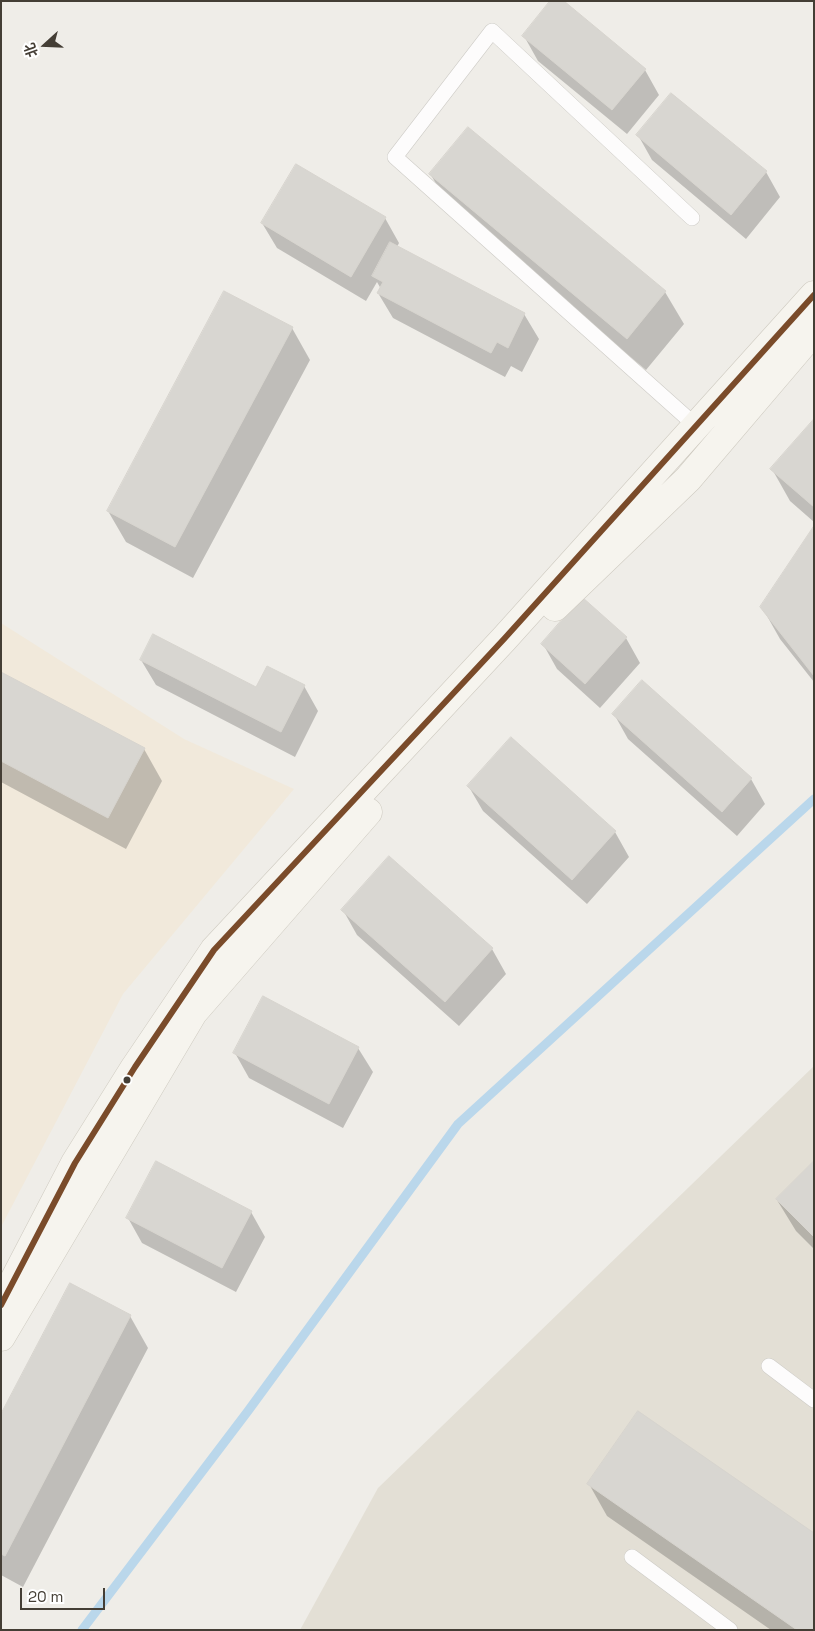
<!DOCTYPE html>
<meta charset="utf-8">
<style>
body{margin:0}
#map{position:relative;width:815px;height:1631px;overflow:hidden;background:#efede8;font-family:"Space Grotesk","Noto Sans SC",sans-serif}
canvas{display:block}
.frame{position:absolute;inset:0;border:2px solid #443e35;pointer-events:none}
.north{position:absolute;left:20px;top:20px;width:50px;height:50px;-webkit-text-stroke:4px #fff;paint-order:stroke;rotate:250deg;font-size:14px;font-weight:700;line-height:20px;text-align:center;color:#443e35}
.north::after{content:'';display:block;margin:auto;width:18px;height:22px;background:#443e35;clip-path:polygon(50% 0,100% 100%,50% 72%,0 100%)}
.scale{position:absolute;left:20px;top:1588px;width:85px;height:22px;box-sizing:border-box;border:2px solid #443e35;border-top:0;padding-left:6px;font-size:15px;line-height:18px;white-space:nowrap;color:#443e35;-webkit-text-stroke:4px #fff;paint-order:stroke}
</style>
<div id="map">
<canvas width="815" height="1631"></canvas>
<div class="frame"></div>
<div class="north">北</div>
<div class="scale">20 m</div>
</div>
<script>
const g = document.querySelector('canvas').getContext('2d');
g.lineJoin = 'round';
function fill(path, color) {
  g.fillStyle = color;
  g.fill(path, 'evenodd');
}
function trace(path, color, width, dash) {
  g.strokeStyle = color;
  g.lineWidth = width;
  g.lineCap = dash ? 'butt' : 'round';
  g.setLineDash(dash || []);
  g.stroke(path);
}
const residential = new Path2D(`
 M814,1066v564h-514l78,-142z`);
const commercial = new Path2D(`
 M1,623l183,116 110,50 -171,205 -122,233z`);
const shadow = new Path2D(`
 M524,36l121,34 14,25 -32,39 -89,-73z
 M672,94l94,78 14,25 -34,42 -94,-79 -14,-25z
 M468,128l197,164 19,32 -38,46 -197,-164 -18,-31z
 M385,218l14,25 -2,4 127,67 15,25 -17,33 -11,-6 -6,11 -112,-59 -15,-25 3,-4 -4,-7 -11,19 -89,-53 -15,-25z
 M292,328l18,32 -117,218 -67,-36 -18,-31z
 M814,421v101l-24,-21 -18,-32z
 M814,528v154l-34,-43 -18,-32z
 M626,638l14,25 -40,45 -43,-39 -14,-25z
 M141,660l116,29 47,-3 14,25 -23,46 -139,-72z
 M1,673l143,76 18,32 -36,68 -125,-67z
 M614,714l137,65 14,25 -28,32 -109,-97z
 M469,787l146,45 14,25 -42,47 -104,-93z
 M343,910l149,39 14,25 -47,52 -102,-91z
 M358,1048l15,24 -30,56 -94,-50 -14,-25z
 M814,1162v87l-18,-18 -19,-31z
 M251,1212l14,25 -29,55 -94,-49 -14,-25z
 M130,1316l18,32 -125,239 -22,-12v-158z
 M589,1484l225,146h-43l-164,-114z`);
const stream = new Path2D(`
 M82,1630l166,-219 210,-287 356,-325`);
const building = new Path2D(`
 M550,1h14l82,68 -34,41 -90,-74z
 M671,93l96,78 -36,44 -95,-80z
 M468,127l198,164 -39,48 -198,-165z
 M296,164l90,53 -35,60 -90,-54z
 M390,242l135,71 -17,35 -11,-6 -6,11 -114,-60 6,-11 -11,-6z
 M224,291l69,36 -118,220 -68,-36z
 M814,419v88l-44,-38z
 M814,526v150l-54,-69z
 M582,597l45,40 -42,47 -44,-40z
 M153,634l103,53 11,-21 38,19 -24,47 -141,-72z
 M1,672l144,76 -37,70 -107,-57z
 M642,680l110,98 -30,34 -110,-98z
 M511,737l105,94 -44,49 -105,-94z
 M389,856l104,92 -48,54 -104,-92z
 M263,996l96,51 -30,57 -96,-51z
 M156,1161l96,50 -30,57 -96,-50z
 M814,1161v76l-38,-38z
 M70,1283l61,32 -126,241 -4,-2v-140z
 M638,1411l176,122v97h-17l-210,-146z`);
const lane = new Path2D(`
 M692,218l-200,-187 -97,126 301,269
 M769,1366l45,34
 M632,1557l98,73`);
const secondary = new Path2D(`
 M555,607l133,-128 126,-148
 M1,1305l74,-142 60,-96 79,-117 290,-311 310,-344
 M1,1337l192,-324 175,-201`);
const bus1 = new Path2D(`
 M1,1305l74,-142 60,-96 79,-117 290,-311 310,-344`);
const markers = [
 [127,1080,4.5,"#443e35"]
];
fill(residential, '#e3dfd5');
fill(commercial, '#f1e9db');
fill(shadow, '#0003');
trace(stream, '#bad7eb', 9);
fill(building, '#d8d6d1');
trace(building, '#d7d4ce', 1);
trace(lane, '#cdcbc6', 16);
trace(secondary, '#cecac0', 29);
trace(lane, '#fdfcfc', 15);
trace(secondary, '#f6f4ee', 28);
trace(bus1, '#7a4b2a', 6);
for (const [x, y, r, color] of markers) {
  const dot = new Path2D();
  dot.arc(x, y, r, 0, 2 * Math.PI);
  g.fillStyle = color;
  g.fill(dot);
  trace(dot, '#fff', 2);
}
</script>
